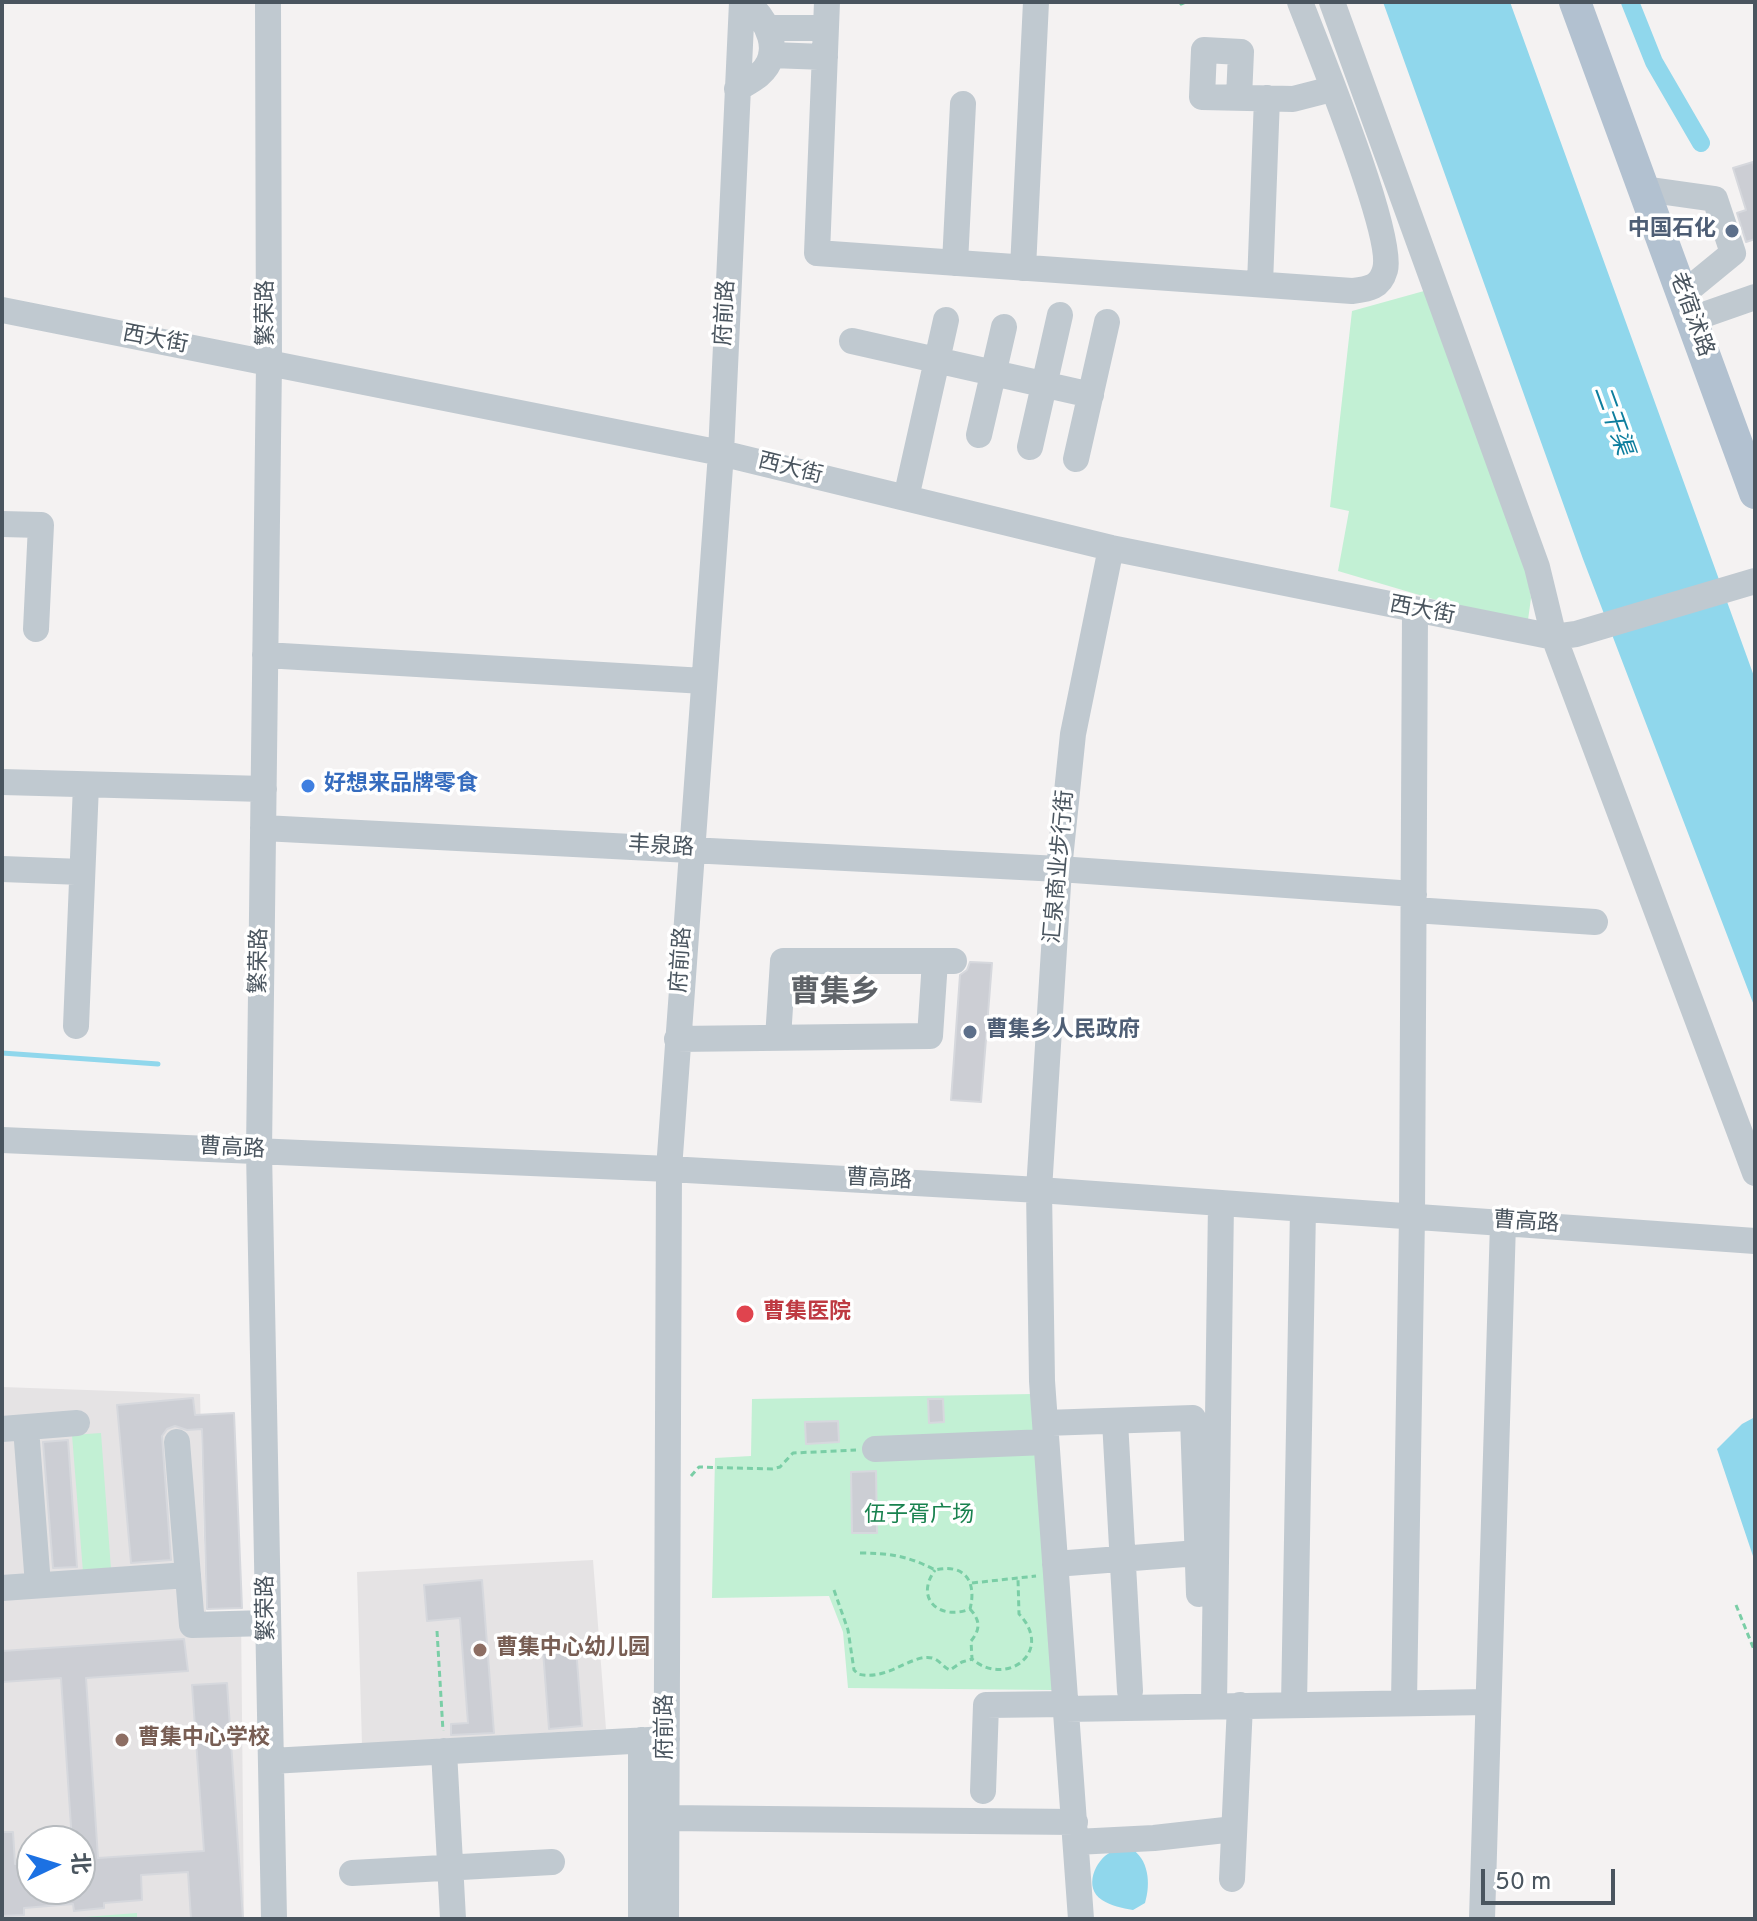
<!DOCTYPE html>
<meta charset="utf-8">
<style>
body{margin:0}
#map{position:relative;width:1757px;height:1921px;overflow:hidden;background:#f4f2f2;font-family:Overpass,"Noto Sans SC",sans-serif}
canvas{display:block}
.frame{position:absolute;inset:0;border:4px solid #4a555f;pointer-events:none}
.north{position:absolute;left:16px;top:1825px;width:80px;height:80px;box-sizing:border-box;background:#fff;border:2px solid #b7bbbf;border-radius:50%;rotate:86deg;font-size:22px;font-weight:700;line-height:32px;text-align:center;color:#4a555f}
.north::after{content:'';display:block;margin:auto;width:28px;height:36px;background:#1c71e3;clip-path:polygon(50% 0,100% 100%,50% 72%,0 100%)}
.scale{position:absolute;left:1481px;top:1869px;width:134px;height:36px;box-sizing:border-box;border:4px solid #4a555f;border-top:0;padding-left:10px;font-size:24px;line-height:28px;white-space:nowrap;color:#4a555f;-webkit-text-stroke:6px #fff;paint-order:stroke}
</style>
<div id="map">
<canvas width="1757" height="1921"></canvas>
<div class="frame"></div>
<div class="north">北</div>
<div class="scale">50 m</div>
</div>
<script>
const g = document.querySelector('canvas').getContext('2d');
g.lineJoin = 'round';
function fill(path, color) {
  g.fillStyle = color;
  g.fill(path, 'evenodd');
}
function trace(path, color, width, dash) {
  g.strokeStyle = color;
  g.lineWidth = width;
  g.lineCap = dash ? 'butt' : 'round';
  g.setLineDash(dash || []);
  g.stroke(path);
}
function label(font, color, halo, rows, align = 'center') {
  g.font = font + ' Overpass,"Noto Sans SC",sans-serif';
  g.lineWidth = 7;
  g.setLineDash([]);
  g.textBaseline = 'middle';
  g.strokeStyle = halo;
  g.fillStyle = color;
  for (const [text, x, y, turn = 0] of rows) {
    g.save();
    g.translate(x, y);
    g.rotate((+turn || 0) * Math.PI / 180);
    g.textAlign = isNaN(turn) ? turn : align;
    if (halo) g.strokeText(text, 0, 0);
    g.fillText(text, 0, 0);
    g.restore();
  }
}
const education = new Path2D(`
 M2,1387l198,7 6,220h35l3,305h-242zM32,1841h48v48h-48z
 M593,1560l13,169 -244,16 -5,-173z`);
const green = new Path2D(`
 M1424,291l102,279 5,28 -3,22 -7,5 -183,-54 11,-60 -19,-4 22,-196z
 M1032,1394l21,296 -205,-2 -5,-56 -14,-36 -117,2 3,-140 36,-2 1,-57z
 M101,1433l10,136 -28,3 -11,-137z
 M137,1913v6h-78z`);
const water = new Path2D(`
 M1383,2h127l245,677v329l-172,-449z
 M1755,1417v145l-38,-113 25,-25z
 M1130,1848c19,10 21,36 15,55l-12,7c-11,-2 -22,-4 -31,-10 -19,-12 -7,-40 9,-48 6,-2 13,-3 19,-4z`);
const stream = new Path2D(`
 M2,1053l156,11`);
const canal = new Path2D(`
 M1630,2l24,60 47,81`);
const building = new Path2D(`
 M1753,162l2,8v69l-9,3 -9,-29 9,-3 -13,-42z
 M970,962l22,1 -11,139 -30,-2 9,-125 7,-5z
 M193,1398l2,17 39,-2 8,195 -35,1 -5,-180 -15,1 -12,-4 -8,3 -5,7 9,124 -40,3 -14,-158z
 M928,1399h15l1,23 -15,1z
 M838,1421l1,21 -33,2 -1,-22z
 M68,1440l9,127 -24,1 -10,-126z
 M876,1471l1,62h-25l-1,-61z
 M482,1580l12,153 -43,2v-11l17,-1 -8,-105 -33,3 -3,-36z
 M184,1639l4,32 -102,7 12,180 106,-7 -12,-166 35,-2 16,236h-52l-3,-47 -47,3 1,25 -38,3v5l-30,3 -1,-7 -49,4v7l-22,1v-84h11l2,32 17,-2v27h48v-48h-8l-11,-163 -59,4v-31z
 M576,1648l6,78 -33,3 -6,-78z`);
const path = new Path2D(`
 M1180,2l1,2 5,-2
 M691,1476l8,-9 73,2 8,-2 13,-14 63,-3
 M860,1553c28,0 49,3 75,17 30,-7 42,12 35,39 -30,12 -56,-10 -35,-39
 M972,1583l64,-7
 M834,1590l14,40 6,40 4,4c31,8 57,-24 77,-15 6,3 9,9 15,11l12,-8 10,-3
 M1736,1605l19,47
 M970,1609c10,11 11,20 1,32l1,18c34,29 83,-7 47,-45l-1,-35
 M437,1631l6,100`);
const minor = new Path2D(`
 M268,2l1,361 -10,788 15,768
 M827,2l-10,251 535,38c16,-2 28,-3 33,-21 10,-34 -68,-224 -85,-268
 M1332,2l205,565 17,70 201,536
 M769,28h57
 M771,55l54,2
 M737,89c8,-5 16,-9 22,-14 26,-22 8,-55 -12,-73
 M1239,98l2,-46 -37,-2 -2,47 91,2 39,-10
 M1644,189l71,10 18,54 -50,41
 M955,263l8,-159
 M1023,268l13,-266
 M1260,284l7,-186
 M2,310l719,143 390,95 443,89 22,-3 179,-53
 M1692,319l63,-22
 M852,341l239,54
 M979,435l25,-108
 M1030,447l30,-132
 M1076,459l31,-137
 M906,498l40,-178
 M2,524l39,1 -5,104
 M265,655l439,26
 M2,782l262,7
 M263,828l796,41 355,25
 M2,869l80,3
 M1414,910l181,12
 M76,1026l10,-241
 M778,1038l5,-77h171
 M677,1039l253,-3 5,-75
 M2,1140l667,29 370,21 716,51
 M1115,1421l15,270
 M1045,1423l148,-5 6,176
 M26,1428l12,157
 M2,1429l75,-6
 M177,1442l15,183 76,-2
 M875,1449l171,-7
 M1055,1564l143,-11
 M2,1588l186,-13
 M1404,1702l8,-486 3,-605
 M1294,1704l9,-495
 M1214,1705l7,-502
 M1066,1709l422,-7
 M641,1740v179
 M444,1751l9,168
 M271,1761l396,-22
 M983,1791l3,-86 80,-1
 M666,1818l409,4
 M1076,1842l78,-4 80,-9
 M352,1873l200,-11
 M1232,1879l8,-174
 M666,1919l3,-750 52,-716 21,-451
 M1081,1919l-39,-538 -3,-191 20,-321 14,-135 38,-186
 M1482,1919l21,-696`);
const major = new Path2D(`
 M1575,2l180,491`);
const markers = [
 [1732,231,8,"#5c6f8a"],
 [308,786,8,"#3f7fe0"],
 [970,1032,8,"#5c6f8a"],
 [745,1314,10,"#e0444e"],
 [480,1650,8,"#8d6e63"],
 [122,1740,8,"#8d6e63"]
];
const serviceNames = [
 ["中国石化",1716,231],
 ["曹集乡人民政府",986,1032,"left"]
];
const streetNames = [
 ["繁荣路",268,313,-90],
 ["府前路",727,313,-87],
 ["老宿沭路",1690,315,70],
 ["西大街",155,341,11],
 ["西大街",790,470,14],
 ["西大街",1422,612,11],
 ["丰泉路",661,848,3],
 ["汇泉商业步行街",1061,867,-85],
 ["府前路",683,960,-86],
 ["繁荣路",261,961,-89],
 ["曹高路",232,1150,3],
 ["曹高路",879,1181,3],
 ["曹高路",1526,1224,4],
 ["繁荣路",268,1608,-91],
 ["府前路",667,1727,-90]
];
const shopNames = [
 ["好想来品牌零食",324,786]
];
const healthNames = [
 ["曹集医院",763,1314]
];
const parkNames = [
 ["伍子胥广场",919,1517]
];
const educationNames = [
 ["曹集中心幼儿园",496,1650],
 ["曹集中心学校",138,1740]
];
const waterNames = [
 ["二干渠",1611,421,70]
];
const districtNames = [
 ["曹集乡",835,995]
];
fill(education, '#e5e3e4');
fill(green, '#c2f0d4');
fill(water, '#90d7ec');
trace(stream, '#90d7ec', 5);
trace(canal, '#90d7ec', 18);
fill(building, '#ccced4');
trace(building, '#d6d8dd', 2);
trace(path, '#7acea6', 3, [6, 4]);
trace(minor, '#c0c9d0', 26);
trace(major, '#b2c1d0', 32);
for (const [x, y, r, color] of markers) {
  const dot = new Path2D();
  dot.arc(x, y, r, 0, 2 * Math.PI);
  g.fillStyle = color;
  g.fill(dot);
  trace(dot, '#fff', 3);
}
label('bold 22px', '#4e5e75', '#fff', serviceNames, 'right');
label('22px', '#4a555f', '#fff', streetNames);
label('bold 22px', '#366cbe', '#fff', shopNames, 'left');
label('bold 22px', '#be3a42', '#fff', healthNames, 'left');
label('22px', '#19824f', '#fff', parkNames);
label('bold 22px', '#785e54', '#fff', educationNames, 'left');
label('italic 24px', '#0e7e9e', '#fff', waterNames);
label('bold 30px', '#5e6267', '#fff', districtNames);
</script>
